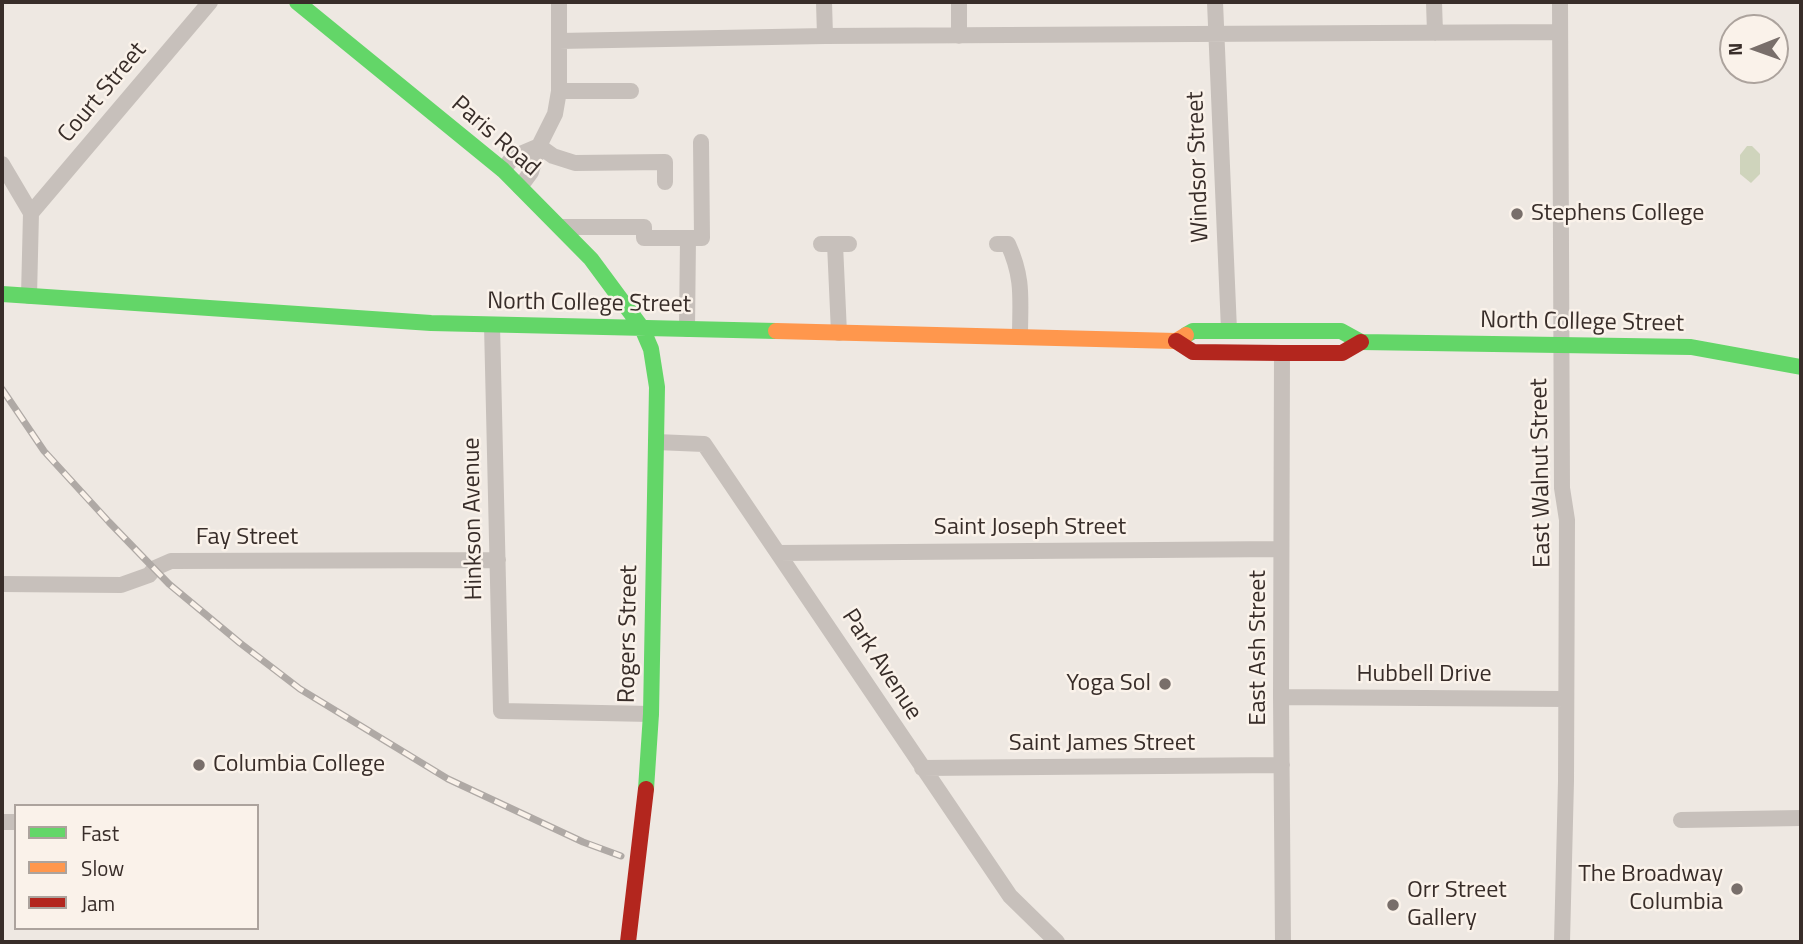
<!DOCTYPE html>
<style>
body{margin:0}
#map{position:relative;width:1803px;height:944px;overflow:hidden;background:#eee8e2;font-family:"Titillium Web",sans-serif}
canvas{display:block}
.frame{position:absolute;inset:0;border:4px solid #382d29;pointer-events:none}
.legend{position:absolute;left:14px;top:804px;width:245px;height:126px;box-sizing:border-box;background:#faf2ea;border:2px solid #aca39d;margin:0;padding:9px 12px;list-style:none;font-size:21px;color:#382d29}
.legend li{display:flex;align-items:center;gap:14px;height:35px}
.legend b{width:35px;border:2px solid #aca39d}
.north{position:absolute;left:1719px;top:14px;width:70px;height:70px;box-sizing:border-box;background:#faf2ea;border:2px solid #aca39d;border-radius:50%;rotate:269deg;font-size:19px;font-weight:700;line-height:28px;text-align:center;color:#382d29}
.north::after{content:'';display:block;margin:auto;width:24px;height:32px;background:#786e6a;clip-path:polygon(50% 0,100% 100%,50% 72%,0 100%)}
</style>
<div id="map">
<canvas width="1803" height="944"></canvas>
<div class="frame"></div>
<ul class="legend">
<li><b style="height:9px;background:#63d668"></b>Fast</li>
<li><b style="height:9px;background:#ff974d"></b>Slow</li>
<li><b style="height:9px;background:#b3261e"></b>Jam</li>
</ul>
<div class="north">N</div>
</div>
<script>
const g = document.querySelector('canvas').getContext('2d');
g.lineJoin = 'round';
function fill(path, color) {
  g.fillStyle = color;
  g.fill(path, 'evenodd');
}
function trace(path, color, width, dash) {
  g.strokeStyle = color;
  g.lineWidth = width;
  g.lineCap = dash ? 'butt' : 'round';
  g.setLineDash(dash || []);
  g.stroke(path);
}
function label(font, color, halo, rows, align = 'center') {
  g.font = font + ' "Titillium Web",sans-serif';
  g.lineWidth = 5;
  g.setLineDash([]);
  g.textBaseline = 'middle';
  g.strokeStyle = halo;
  g.fillStyle = color;
  for (const [text, x, y, turn = 0] of rows) {
    g.save();
    g.translate(x, y);
    g.rotate((+turn || 0) * Math.PI / 180);
    g.textAlign = isNaN(turn) ? turn : align;
    if (halo) g.strokeText(text, 0, 0);
    g.fillText(text, 0, 0);
    g.restore();
  }
}
const green = new Path2D(`
 M1747,146h5l8,8v20l-9,9 -11,-9v-19z`);
const street = new Path2D(`
 M824,2l1,34
 M959,2v34
 M1215,2l14,328
 M1434,2l1,31
 M1560,2l2,486 5,32 -1,261 -4,161
 M559,41l266,-5 735,-4
 M559,91h72
 M2,164l29,49 -2,83
 M503,170l10,-13 26,-11 16,-32 4,-23v-89
 M520,187l11,-15 8,-26 14,10 22,7 90,-1v20
 M31,213l179,-211
 M560,227h84v11h58l-1,-96
 M821,244h28
 M835,244l4,89
 M997,244h11c16,35 12,55 12,93
 M492,325l9,386 150,3
 M687,329l1,-91
 M1282,353l-1,344 2,245
 M656,442l48,2 306,452 47,46
 M779,553l502,-4
 M2,584l119,1 28,-10 6,-7 16,-7 327,-1
 M1281,697l285,2
 M922,768l360,-3
 M1681,820l120,-2
 M2,822h14`);
const fast = new Path2D(`
 M297,2l206,168 88,89 51,69 9,21 6,38 -6,327 -5,75
 M2,294l429,29 345,8
 M1186,335l7,-4h148l20,11 330,5 110,20`);
const slow = new Path2D(`
 M776,331l400,10 10,-6`);
const jam = new Path2D(`
 M1176,341l17,11 89,1h60l19,-11
 M628,942l18,-153`);
const rail = new Path2D(`
 M2,389l42,62 65,71 60,62 71,59 60,46 148,90 135,63 38,14`);
const markers = [
 [1517,214,7,"#786e6a"],
 [1165,684,7,"#786e6a"],
 [199,765,7,"#786e6a"],
 [1737,889,7,"#786e6a"],
 [1393,905,7,"#786e6a"]
];
const streetNames = [
 ["Court Street",103,93,-50],
 ["Paris Road",495,137,41],
 ["Windsor Street",1199,167,-92],
 ["North College Street",589,304,1],
 ["North College Street",1582,323,1],
 ["East Walnut Street",1542,473,-91],
 ["Hinkson Avenue",474,519,-91],
 ["Saint Joseph Street",1030,528],
 ["Fay Street",247,538],
 ["Rogers Street",629,634,-89],
 ["East Ash Street",1259,648,-90],
 ["Park Avenue",881,665,57],
 ["Hubbell Drive",1424,675],
 ["Saint James Street",1102,744]
];
const poiNames = [
 ["Stephens College",1531,214],
 ["Yoga Sol",1151,684,"right"],
 ["Columbia College",213,765],
 ["The Broadway",1723,875,"right"],
 ["Columbia",1723,903,"right"],
 ["Orr Street",1407,891],
 ["Gallery",1407,919]
];
fill(green, '#cfd4bc');
trace(street, '#c7c0bb', 16);
trace(fast, '#63d668', 16);
trace(slow, '#ff974d', 16);
trace(jam, '#b3261e', 16);
trace(rail, '#afa9a5', 7);
trace(rail, '#faf2ea', 4.5, [13]);
for (const [x, y, r, color] of markers) {
  const dot = new Path2D();
  dot.arc(x, y, r, 0, 2 * Math.PI);
  g.fillStyle = color;
  g.fill(dot);
  trace(dot, '#faf2ea', 2.5);
}
label('24px', '#382d29', '#faf2ea', streetNames);
label('24px', '#382d29', '#faf2ea', poiNames, 'left');
</script>
